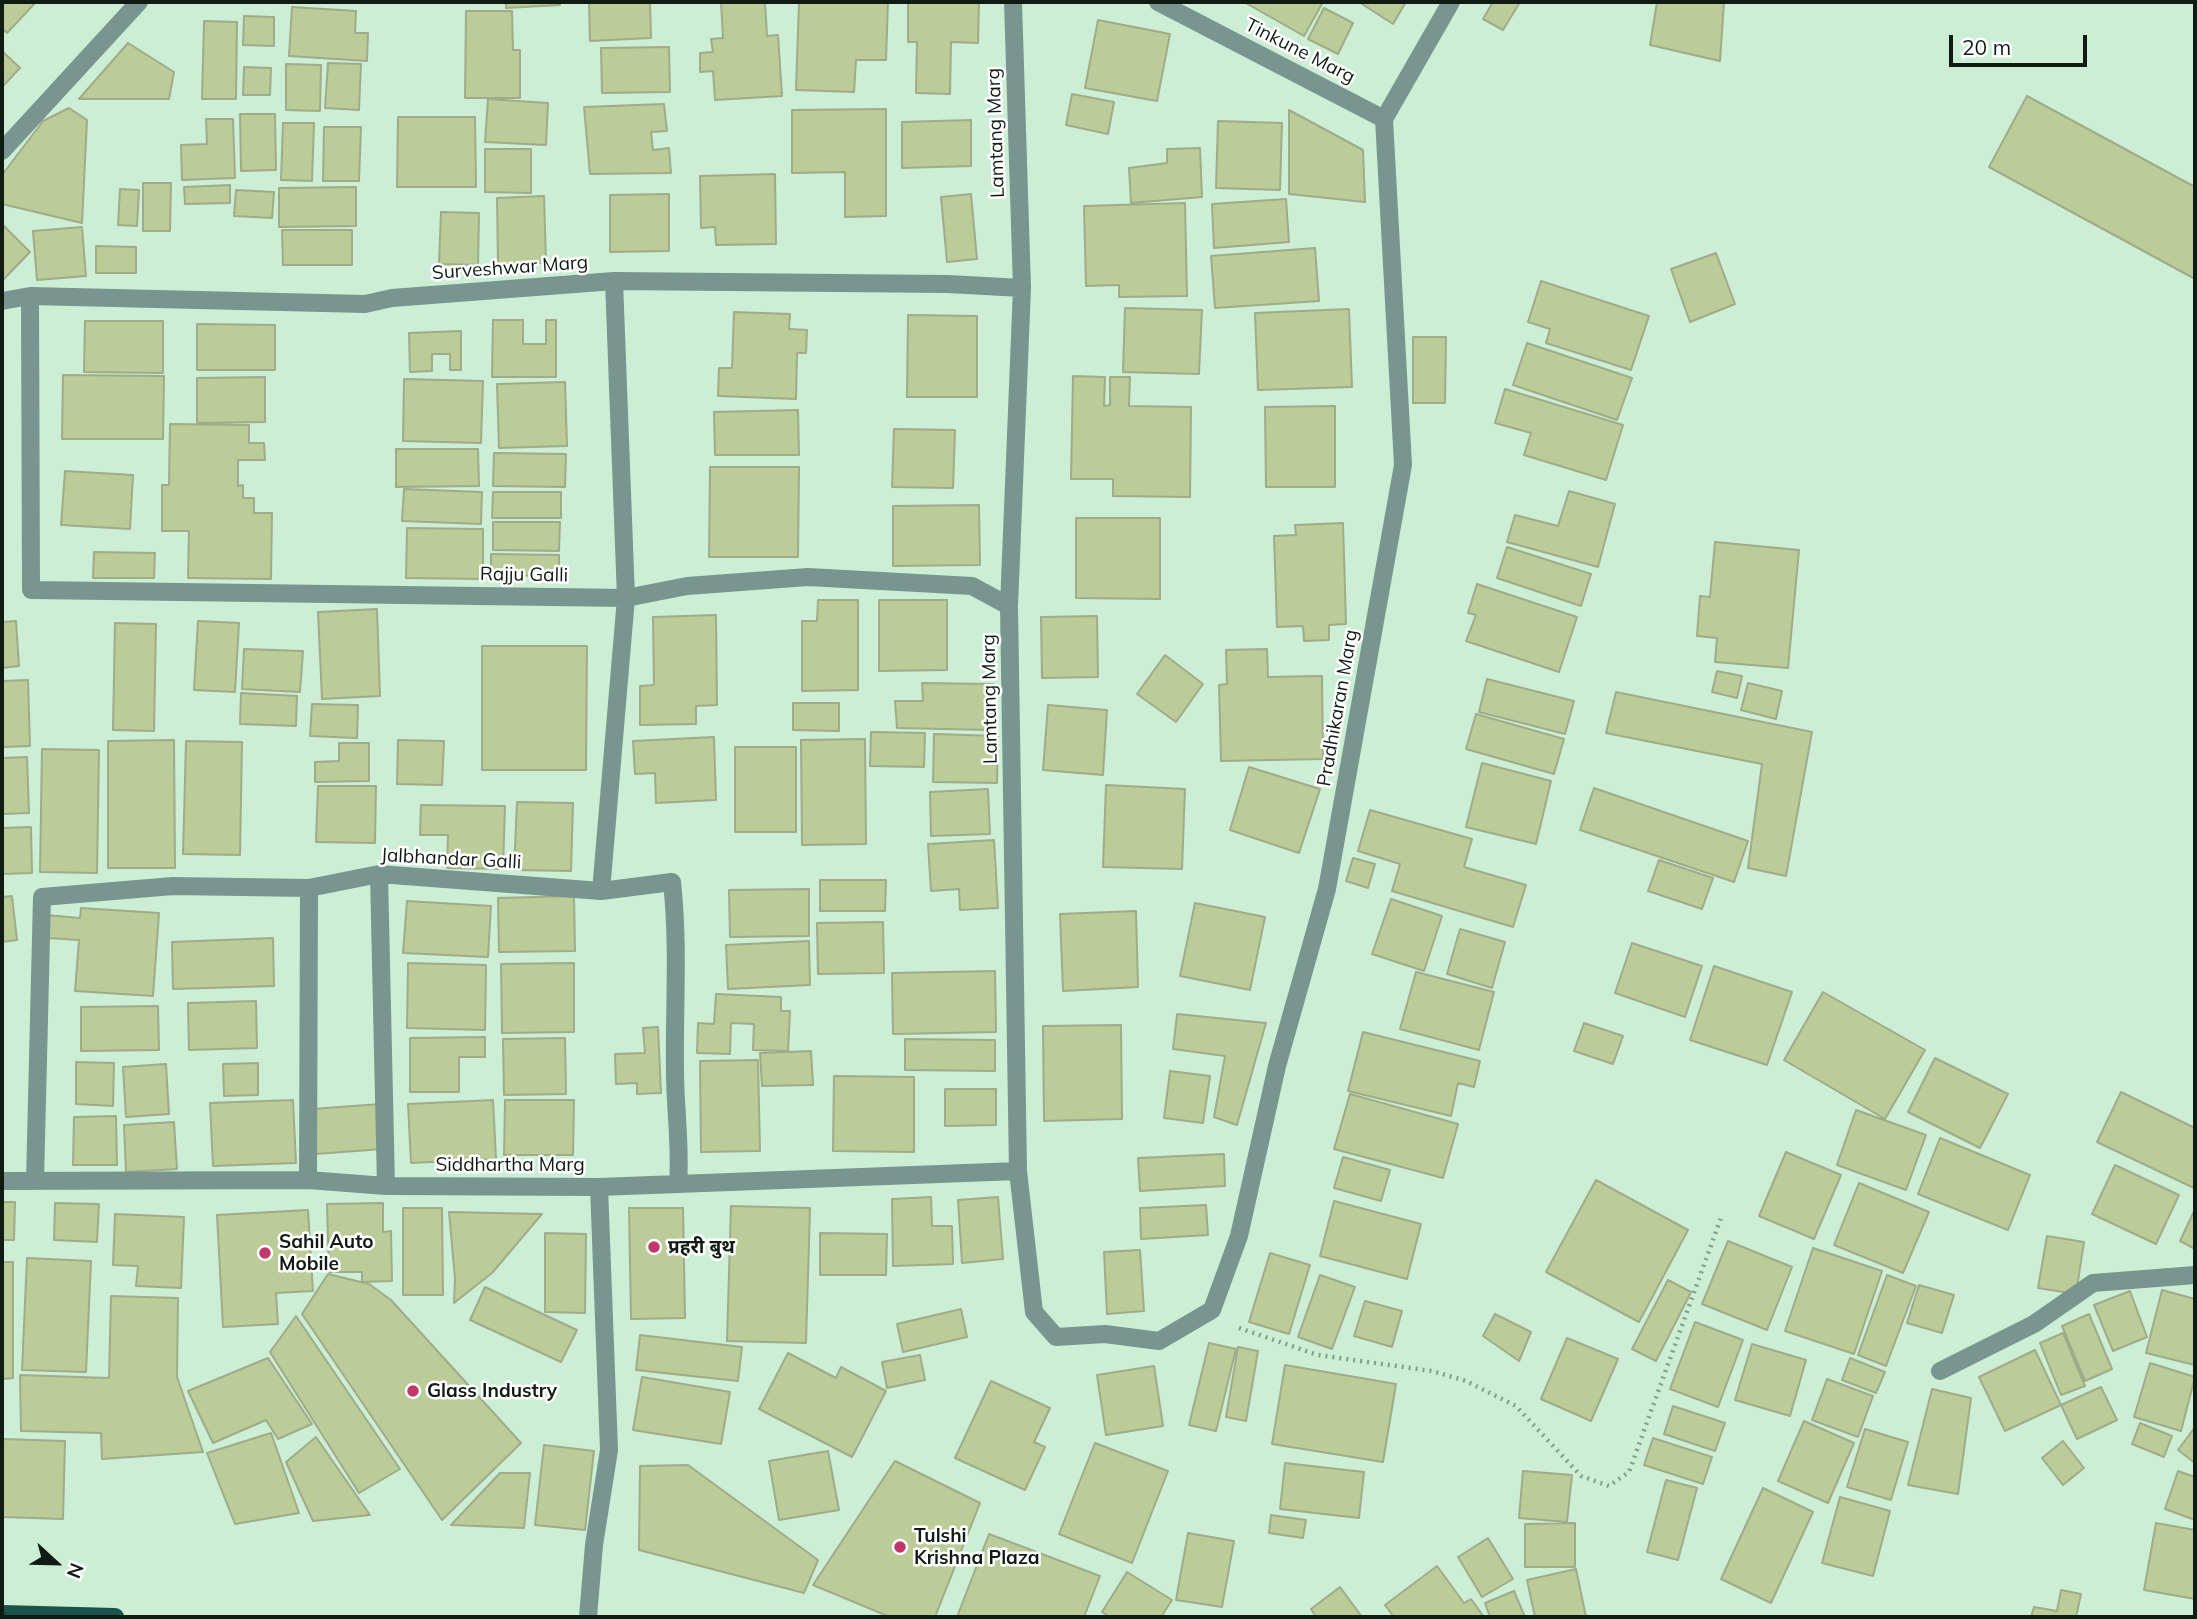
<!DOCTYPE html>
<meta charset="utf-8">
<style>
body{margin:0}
#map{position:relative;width:2197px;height:1619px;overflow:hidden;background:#cceed4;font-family:Mulish,sans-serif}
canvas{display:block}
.frame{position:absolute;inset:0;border:4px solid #101c13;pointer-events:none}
.north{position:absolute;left:21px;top:1528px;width:70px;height:70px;-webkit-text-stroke:5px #fff;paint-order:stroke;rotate:112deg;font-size:19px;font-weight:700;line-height:28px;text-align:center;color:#101c13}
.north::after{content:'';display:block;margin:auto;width:24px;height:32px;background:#101c13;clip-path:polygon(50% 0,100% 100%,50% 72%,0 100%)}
.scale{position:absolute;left:1949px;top:35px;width:138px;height:32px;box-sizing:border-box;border:4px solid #101c13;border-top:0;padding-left:9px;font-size:21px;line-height:24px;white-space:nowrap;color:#101c13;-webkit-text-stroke:5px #fff;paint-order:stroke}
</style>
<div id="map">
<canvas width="2197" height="1619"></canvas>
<div class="frame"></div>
<div class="north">N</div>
<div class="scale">20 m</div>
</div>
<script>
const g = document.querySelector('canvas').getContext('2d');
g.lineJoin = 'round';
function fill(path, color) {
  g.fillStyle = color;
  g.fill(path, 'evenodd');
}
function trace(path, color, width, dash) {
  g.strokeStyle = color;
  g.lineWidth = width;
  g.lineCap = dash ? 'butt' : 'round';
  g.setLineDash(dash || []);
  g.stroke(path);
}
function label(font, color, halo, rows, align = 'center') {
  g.font = font + ' Mulish,"Noto Sans Devanagari",sans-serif';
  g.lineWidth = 5;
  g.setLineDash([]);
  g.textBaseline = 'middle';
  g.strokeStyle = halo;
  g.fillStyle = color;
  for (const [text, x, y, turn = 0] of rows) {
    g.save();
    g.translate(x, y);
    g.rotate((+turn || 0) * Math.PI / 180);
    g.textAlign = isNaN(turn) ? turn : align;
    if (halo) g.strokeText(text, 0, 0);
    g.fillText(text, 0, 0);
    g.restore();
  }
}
const building = new Path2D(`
 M2,2h34l-29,31 -5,-5z
 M506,2h54v3l-54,3z
 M589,2h61l1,36 -61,3z
 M721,2h44l2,34 11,-1 4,61 -67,4 -2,-29 -13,1v-19l13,-1 -2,-13 12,-1z
 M799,2h89l-2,58h-30l-2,32 -58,-2z
 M908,2h71l-1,41 -27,-1 -1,52 -34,-1 1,-51h-9z
 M1244,2h79l-19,34z
 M1359,2h47l-13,22z
 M1493,2h27l-17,28 -20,-11z
 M1657,2h67l-4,59 -70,-16z
 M292,7l64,4 -1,22h13l-1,28 -78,-5z
 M1324,8l29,15 -15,31 -30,-15z
 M466,11h46l1,39h7v48h-55z
 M244,16l30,1v29l-31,-1z
 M1098,20l72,14 -13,67 -72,-13z
 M204,21l33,1 -1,77h-34z
 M128,43l46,29 -5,27h-90z
 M669,47l1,45 -68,1 -1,-45z
 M2,51l18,17 -18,19z
 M328,63l33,1 -2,46 -34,-2z
 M286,64l35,1 -1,46 -34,-1z
 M244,67l27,1 -1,27h-27z
 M1072,94l42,8 -6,32 -42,-9z
 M2027,96l168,91v92l-206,-112z
 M488,99l60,4 -2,42 -61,-3z
 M664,104l3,27 -16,1 2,18 16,-2 2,25 -81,1 -6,-67z
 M69,108l18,12 -5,103 -80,-19v-29l41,-54z
 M886,109v107l-41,1v-45l-53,1v-63z
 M1289,110l74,40 2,52 -76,-8z
 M240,114h35l1,56 -35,1z
 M398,117h77l1,70h-79z
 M206,119h27l2,59 -53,2 -1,-35 26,-1z
 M971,120v46l-69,2v-46z
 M1218,121l64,2 -2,67 -64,-2z
 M283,123h31l-2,58 -31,-1z
 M324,127h37l-2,54h-36z
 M1200,148l2,49 -71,6 -2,-35 38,-5v-14z
 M485,149h46v44l-46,-1z
 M775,174l1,70 -60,1 -1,-18 -14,1 -1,-52z
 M143,183h28l-1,48h-27z
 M230,185v18l-45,1 -1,-17z
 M356,187v39l-77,1v-39z
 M120,189l19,1 -2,36 -19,-1z
 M236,190l38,2 -2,26 -38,-2z
 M669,194v57l-59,1v-57z
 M971,194l6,65 -30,3 -6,-65z
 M544,196l2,67 -48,1 -1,-66z
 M1286,199l3,43 -75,6 -2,-44z
 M1185,203l2,93 -68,1v-12l-33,1 -2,-80z
 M441,212l38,1 -1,52 -39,-1z
 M2,224l28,28 -28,29z
 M82,227l4,49 -49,4 -4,-49z
 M282,230h70v35h-69z
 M96,246l40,1v26h-40z
 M1315,248l4,53 -104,7 -4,-52z
 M1716,253l19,51 -45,18 -19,-53z
 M1541,281l108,35 -18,54 -85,-27 4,-14 -22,-7z
 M1125,308l77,2 -3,64 -76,-2z
 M1349,309l3,78 -94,3 -3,-77z
 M734,312l56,2 -1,15 18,1 -1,23h-9l-1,46 -78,-3 1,-28h13z
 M908,315l69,1v81h-70z
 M493,320h30v24h23v-24h10v57h-64z
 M85,321h78v52l-79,-1z
 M197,324l78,1v45h-78z
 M461,331v39h-11v-16h-18v17l-22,1 -1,-39z
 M1413,337h33l-1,66h-32z
 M1527,343l105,35 -15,42 -104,-35z
 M63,375l101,1 -1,63h-101z
 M1073,376l32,1 -1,29 6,-1v-28h20l-1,29 62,1 -1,90 -77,-1v-17h-42z
 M265,377v45l-68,1v-45z
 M404,379l79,2 -2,62 -78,-2z
 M565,382l2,64 -68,2 -2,-64z
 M1505,389l118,36 -17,55 -82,-25 7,-22 -36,-10z
 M1335,406v81h-69l-1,-80z
 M798,410l1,45h-84l-1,-43z
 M170,424l79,1v18h15l1,17h-27v26l5,-1v13h11v15h18l-1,66 -83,-1 1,-47h-27v-46h7z
 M894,429l61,1 -2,58 -61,-1z
 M396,449h82l1,37 -83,1z
 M494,453l72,1 -1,33 -72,-1z
 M710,467h89l-1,90h-89z
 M65,471l68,4 -3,54 -69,-4z
 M404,489l78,3 -1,32 -79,-3z
 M1569,491l46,13 -17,63 -91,-25 8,-27 43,11z
 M493,492h68v26h-69z
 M979,505l1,60 -87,1v-60z
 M1076,518h84v81l-84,-1z
 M493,522h67l-1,29 -66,-1z
 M1343,523l3,101 -17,1v15l-25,1 -1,-15 -26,1 -3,-91 22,-1 -1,-10z
 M407,528l76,1v50l-77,-1z
 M1715,542l84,8 -11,118 -73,-6 2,-24 -20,-2 3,-40 10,1z
 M1507,547l84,27 -10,32 -84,-28z
 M94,552l61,1 -1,25h-61z
 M491,554l68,1v21l-68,-1z
 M1477,584l100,33 -18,55 -93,-31 10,-26 -8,-2z
 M818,600h40v90l-56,1v-70h15z
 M879,600h68v70l-68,1z
 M377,609l3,87 -58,3 -4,-87z
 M716,615l1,90 -21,1v18l-56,1v-39l14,-1 -1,-68z
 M1097,616l1,61 -56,1 -1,-61z
 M16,621l3,45 -17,2v-46z
 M198,621l41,2 -4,69 -41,-2z
 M115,623l41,1 -2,107 -41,-1z
 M482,646h105l-1,124h-104z
 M244,649l59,2 -3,41 -58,-3z
 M1267,649l1,28 54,-1 1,83 -102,2 -2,-76 8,-1 -1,-34z
 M1165,655l38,29 -27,38 -39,-28z
 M1717,671l25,5 -5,22 -25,-6z
 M1487,679l87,22 -9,33 -86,-22z
 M28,680l2,66 -28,1v-66z
 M922,683l72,1 -3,46 -94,-2 -2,-27h28z
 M1748,683l34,8 -6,28 -35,-9z
 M1616,692l196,40 -26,144 -38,-8 14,-104 -156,-31z
 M241,693l56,3 -1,30 -56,-2z
 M793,703h46v28l-46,-1z
 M312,704l46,1 -1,33 -47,-2z
 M1048,705l59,5 -4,65 -60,-5z
 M1476,714l88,25 -10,35 -88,-25z
 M871,732l54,1 -1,34 -54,-1z
 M934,734l64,2 -1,47 -64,-1z
 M714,737l2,63 -60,3 -1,-30 -20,1 -2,-33z
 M865,739l1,105 -64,1 -1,-105z
 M174,740l1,128h-67v-127z
 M398,740l46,1 -2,44 -45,-1z
 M186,741l56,1 -2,113 -57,-1z
 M339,743h30v38l-54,1v-20l24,-1z
 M735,747h61v85h-61z
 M42,749l57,1 -2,123 -57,-1z
 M27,757l2,56 -27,1v-56z
 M1482,763l69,18 -15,63 -70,-17z
 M1249,767l71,22 -21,64 -69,-23z
 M1106,785l79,4 -3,80 -79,-2z
 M318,786h58l-1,57 -59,-1z
 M1594,788l154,53 -14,41 -154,-52z
 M988,789l2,45 -59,2 -1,-44z
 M517,802l56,1 -2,68 -57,-1z
 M421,805l84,1 -2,63 -56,-1 1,-33h-28z
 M1370,810l102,29 -8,28 62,18 -13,42 -121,-36 8,-27 -42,-13z
 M31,827l1,46 -30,1v-46z
 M994,840l4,68 -38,2 -1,-21 -28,2 -3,-47z
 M1353,858l22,6 -7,24 -22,-7z
 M1659,860l54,18 -11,31 -54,-18z
 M820,880h66l-1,31h-65z
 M809,889v47l-79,1 -1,-47z
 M12,896l5,44 -15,2v-45z
 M574,896l1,55 -76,1 -1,-54z
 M1391,899l51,17 -18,55 -52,-17z
 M407,901l84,5 -3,51 -85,-4z
 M1195,903l70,14 -15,73 -70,-14z
 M81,908l78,5 -6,83 -78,-5 4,-51 -33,-2v-23l34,3z
 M1136,911l2,76 -75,4 -3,-77z
 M883,922l1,51 -66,1 -1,-51z
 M1460,929l45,13 -13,46 -45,-14z
 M273,938l1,48 -101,3 -1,-47z
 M809,941l1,44 -82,4 -2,-44z
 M1632,943l70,23 -17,51 -70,-24z
 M408,963l78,2 -1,65 -78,-2z
 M574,963v69l-72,1 -1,-69z
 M1714,966l78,26 -25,73 -77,-25z
 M995,971l1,61 -103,2 -1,-61z
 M1416,972l78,20 -15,58 -79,-21z
 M1823,992l102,58 -40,69 -101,-59z
 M716,994l65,3v14h9l-2,40 -35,-1 1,-26 -23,-1 -1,31 -33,-1 1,-30 16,1z
 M256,1001l1,47 -68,2 -1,-47z
 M158,1006l1,44 -78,1v-44z
 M1177,1014l89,9 -29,102 -23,-8 11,-61 -52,-7z
 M1584,1023l39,13 -10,28 -39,-13z
 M1121,1025l1,94 -78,2 -1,-95z
 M658,1027l3,66 -24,1v-11l-21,1 -1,-30 30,-1 -2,-25z
 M1363,1032l117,29 -6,26 -16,-4 -7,33 -103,-25z
 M485,1037v20h-26v35h-49v-54z
 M565,1038l1,56 -62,1 -1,-56z
 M905,1039l90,1v31l-90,-1z
 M811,1051l2,34 -51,1 -2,-33z
 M1935,1058l73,36 -28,54 -72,-36z
 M758,1060l2,91 -59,1 -1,-91z
 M76,1062l38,1 -1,43 -37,-2z
 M258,1063v32l-34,1 -1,-32z
 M166,1064l3,50 -43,3 -3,-50z
 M1170,1071l40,5 -7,47 -39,-5z
 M834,1076l80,1v75l-81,-1z
 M945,1089h51v36l-51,1z
 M2121,1092l74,36 -1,60 -97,-46z
 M1350,1094l108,30 -15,54 -109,-29z
 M293,1100l3,63 -83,3 -3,-63z
 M493,1100l3,59 -85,4 -3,-59z
 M505,1100h69l-1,55h-69z
 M381,1104l2,45 -68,5 -3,-45z
 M1856,1110l70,25 -20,55 -69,-25z
 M116,1116l1,49h-44l1,-48z
 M174,1122l3,47 -51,3 -2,-47z
 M1940,1138l90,37 -22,55 -90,-36z
 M1786,1152l55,23 -27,64 -55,-23z
 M1224,1154l1,32 -85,5 -2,-33z
 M1343,1157l47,13 -9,31 -47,-13z
 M2115,1165l64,30 -23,49 -64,-30z
 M1596,1180l92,50 -49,92 -93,-50z
 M1859,1183l70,29 -26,61 -69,-28z
 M931,1197l1,29h20l1,38 -60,2 -1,-67z
 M998,1197l5,62 -41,4 -4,-63z
 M1334,1201l87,23 -14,55 -87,-23z
 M2,1202h13l-1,38h-12z
 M55,1203l44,1 -2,38 -43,-2z
 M383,1203v29l8,-1 1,50 -30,1v-10h-33l-2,-68z
 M1206,1205l2,30 -67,4 -1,-31z
 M731,1206l79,2 -4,135 -79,-2z
 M403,1208h39l1,87h-40z
 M629,1208h54l2,110 -54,1z
 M2195,1209v40l-15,-8z
 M308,1210l5,81 -37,2 2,31 -55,3 -6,-112z
 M449,1212l93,2 -50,59 -38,30 1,-24z
 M115,1214l69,3 -3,71 -45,-2 2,-20 -25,-1z
 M545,1233l41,1 -1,79 -40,-1z
 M820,1233l67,1 -1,41h-66z
 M2047,1236l37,6 -8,52 -38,-6z
 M1728,1241l64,26 -25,63 -65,-26z
 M1813,1248l69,23 -28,83 -69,-23z
 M1140,1250l4,61 -37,3 -3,-62z
 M1270,1253l40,12 -21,69 -40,-12z
 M27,1258l64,3 -5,111 -64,-2z
 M2,1262h11v116l-11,1z
 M328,1274l41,10 22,16 130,143 -79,77 -140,-206z
 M1320,1275l35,12 -23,62 -34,-12z
 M1887,1275l29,11 -30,80 -28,-11z
 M1668,1280l23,12 -35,69 -24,-12z
 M1919,1285l35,10 -12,38 -35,-10z
 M485,1287l92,43 -16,32 -91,-42z
 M2162,1290l33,9v66l-49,-12z
 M2130,1291l17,46 -34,14 -19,-46z
 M111,1296l67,2 -1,79 26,75 -101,7 -1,-26 -80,-2 -1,-56 89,3z
 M1365,1301l37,10 -10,36 -38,-11z
 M961,1309l6,28 -64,15 -6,-28z
 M1495,1314l36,18 -12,29 -36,-25z
 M2089,1314l23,55 -27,12 -23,-55z
 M296,1316l104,153 -41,24 -89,-141z
 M1695,1322l48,18 -25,67 -48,-18z
 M2063,1333l22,53 -24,9 -21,-52z
 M640,1335l102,12 -4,34 -102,-11z
 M1567,1338l51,21 -27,62 -50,-22z
 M1209,1343l27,6 -20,82 -27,-6z
 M1752,1344l54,16 -16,56 -55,-16z
 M1238,1347l20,4 -12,70 -20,-4z
 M2035,1350l26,55 -56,26 -26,-54z
 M788,1353l48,25 5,-11 45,24 -34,66 -93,-48z
 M920,1355l5,25 -38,8 -5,-26z
 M268,1358l44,66 -34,15 -12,-19 -53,23 -25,-52z
 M1850,1358l35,14 -9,21 -34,-13z
 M2150,1363l45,14 -14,54 -47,-14z
 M1285,1365l111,19 -13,78 -111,-18z
 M1154,1366l9,60 -57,9 -9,-60z
 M642,1377l88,15 -9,52 -88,-14z
 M1827,1379l46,17 -15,41 -46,-17z
 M991,1381l59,27 -16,34 11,5 -20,43 -70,-32z
 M2101,1387l16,33 -40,19 -16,-34z
 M1932,1389l39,9 -13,96 -50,-9z
 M1673,1406l52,17 -10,28 -51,-17z
 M1804,1421l50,22 -26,60 -50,-22z
 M2140,1423l32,13 -8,21 -32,-13z
 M2195,1427v36l-17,-13z
 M1865,1429l43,13 -17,58 -44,-13z
 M271,1433l28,80 -64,11 -28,-71z
 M316,1437l54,78 -57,6 -27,-59z
 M1653,1438l59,19 -9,27 -59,-19z
 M2,1439l63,2 -2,78 -61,-2z
 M2063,1441l21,27 -21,17 -21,-27z
 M1095,1443l73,28 -36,92 -73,-29z
 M544,1445l50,6 -9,79 -50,-5z
 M828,1451l11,59 -60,10 -10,-59z
 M895,1461l85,42 -45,114h-45l-77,-32z
 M1285,1463l79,9 -5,46 -79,-9z
 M688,1465l130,95 -14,33 -165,-43 1,-84z
 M1523,1471l49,4 -5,47 -48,-4z
 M2178,1471l17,6v43l-30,-11z
 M500,1473h30l-6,55 -73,-3z
 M1666,1480l31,8 -19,72 -31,-8z
 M1763,1488l50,24 -42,91 -50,-24z
 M1840,1497l50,14 -17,65 -51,-13z
 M1271,1515l35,5 -3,18 -34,-5z
 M1575,1523v44h-50v-43z
 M2156,1523l39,7v69l-51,-9z
 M1188,1533l46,8 -12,66 -46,-7z
 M989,1534l111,42 -16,41h-127z
 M1488,1538l25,41 -31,18 -24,-40z
 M1437,1566l27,37 7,-4 13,18h-90l-9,-12z
 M1576,1569l10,48h-51l-8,-37z
 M1127,1572l45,28 -11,17h-51l-8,-5z
 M1340,1587l22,30h-46l-5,-8z
 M2061,1590l20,4 -5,23h-45l3,-10 23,4z
 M1514,1591l11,26h-35l-5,-14z`);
const path = new Path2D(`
 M1239,1328l79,27 114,16 34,10 50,25 65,70 28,10 20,-14 93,-257`);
const minor = new Path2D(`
 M1013,2l9,286 -13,318 9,565 16,141 22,25 49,-3 54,7 53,-31 27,-74 38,-170 50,-177 76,-424 -19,-346 67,-117
 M1158,2l226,117
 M2,151l137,-149
 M30,296l1,294 595,8 61,-12 121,-9 164,9 37,20
 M2,301l28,-5 335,8 27,-6 222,-17 334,3 74,4
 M379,874l7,312
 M601,891l25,-293 -12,-317
 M308,1180l1,-292
 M2,1181l306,-1 78,6 213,1 419,-16
 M35,1181l7,-284 131,-11 136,2 70,-14 222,17 71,-9c7,66 2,123 3,189 0,38 6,75 3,113
 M1940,1371l94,-47 59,-41 102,-8
 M588,1617l6,-72 15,-95 -10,-263`);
const major = new Path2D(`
 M2,1614l113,3`);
const markers = [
 [654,1247,7,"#c3376a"],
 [265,1253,7,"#c3376a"],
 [413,1391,7,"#c3376a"],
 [900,1547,7,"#c3376a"]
];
const streetNames = [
 ["Tinkune Marg",1300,51,27],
 ["Lamtang Marg",996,133,-92],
 ["Surveshwar Marg",510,268,-4],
 ["Rajju Galli",524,575,1],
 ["Lamtang Marg",990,699,-91],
 ["Pradhikaran Marg",1338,708,-80],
 ["Jalbhandar Galli",451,859,3],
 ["Siddhartha Marg",510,1165]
];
const poiNames = [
 ["Sahil Auto",279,1242],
 ["Mobile",279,1264],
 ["प्रहरी बुथ",668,1247],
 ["Glass Industry",427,1391],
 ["Tulshi",914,1536],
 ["Krishna Plaza",914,1558]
];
fill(building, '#bc9');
trace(building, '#a0ab89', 2);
trace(path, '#859e8b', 4.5, [2, 5]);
trace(minor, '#79958f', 18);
trace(major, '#19534b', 18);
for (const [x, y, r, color] of markers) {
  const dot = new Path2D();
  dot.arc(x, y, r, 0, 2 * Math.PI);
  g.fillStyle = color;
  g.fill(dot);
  trace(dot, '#fff', 2.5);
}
label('19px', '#101c13', '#fff', streetNames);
label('bold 19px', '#101c13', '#fff', poiNames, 'left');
</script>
